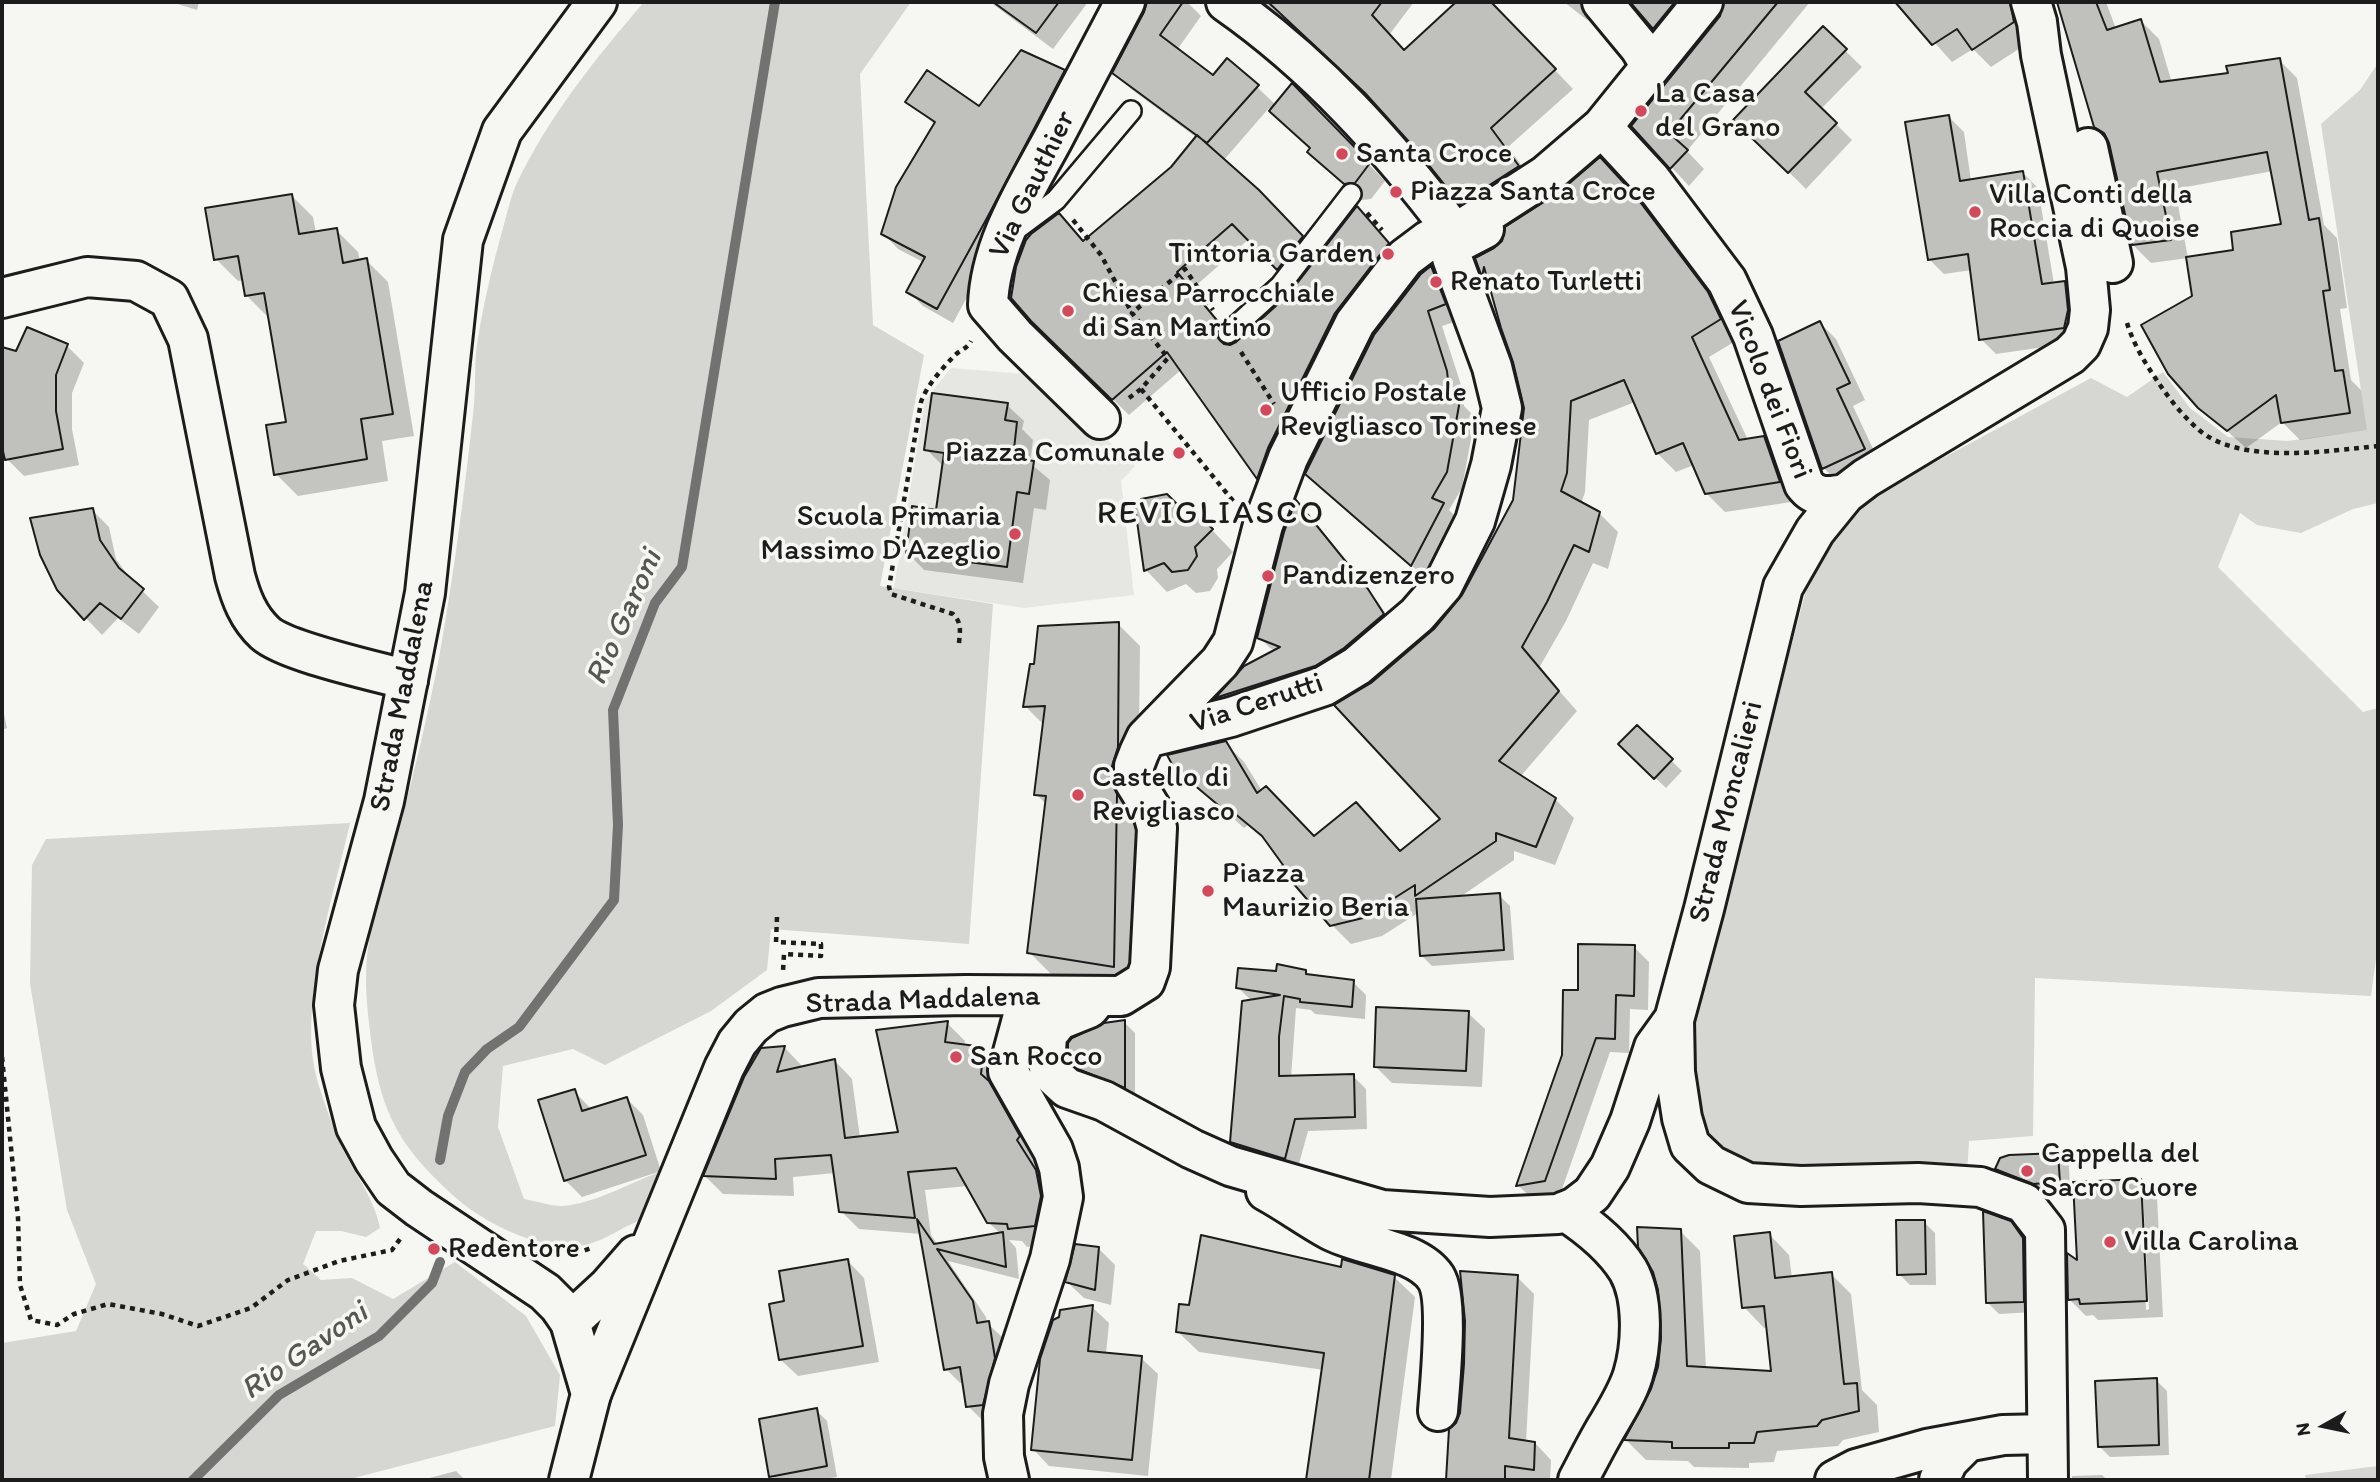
<!DOCTYPE html>
<style>
body{margin:0}
#map{position:relative;width:2380px;height:1482px;overflow:hidden;background:#f6f6f2;font-family:Itim,sans-serif}
canvas{display:block}
.frame{position:absolute;inset:0;border:4px solid #1c1c1c;pointer-events:none}
.north{position:absolute;left:2289px;top:1391px;width:70px;height:70px;-webkit-text-stroke:5px #f6f6f2;paint-order:stroke;rotate:261deg;font-size:19px;font-weight:700;line-height:28px;text-align:center;color:#1c1c1c}
.north::after{content:'';display:block;margin:auto;width:24px;height:32px;background:#1c1c1c;clip-path:polygon(50% 0,100% 100%,50% 72%,0 100%)}
</style>
<div id="map">
<canvas width="2380" height="1482"></canvas>
<div class="frame"></div>
<div class="north">N</div>
</div>
<script>
const g = document.querySelector('canvas').getContext('2d');
g.lineJoin = 'round';
function fill(path, color) {
  g.fillStyle = color;
  g.fill(path, 'evenodd');
}
function trace(path, color, width, dash) {
  g.strokeStyle = color;
  g.lineWidth = width;
  g.lineCap = dash ? 'butt' : 'round';
  g.setLineDash(dash || []);
  g.stroke(path);
}
function label(font, color, halo, rows, align = 'center') {
  g.font = font + ' Itim,sans-serif';
  g.lineWidth = 7;
  g.setLineDash([]);
  g.textBaseline = 'middle';
  g.strokeStyle = halo;
  g.fillStyle = color;
  for (const [text, x, y, turn = 0] of rows) {
    g.save();
    g.translate(x, y);
    g.rotate((+turn || 0) * Math.PI / 180);
    g.textAlign = isNaN(turn) ? turn : align;
    if (halo) g.strokeText(text, 0, 0);
    g.fillText(text, 0, 0);
    g.restore();
  }
}
const built = new Path2D(`
 M951,368l88,7 96,91 -14,15 13,114 -110,13 -130,-20 31,-188z`);
const green = new Path2D(`
 M644,2h267l-51,72 13,251 51,30 -44,231 113,18 -24,340 -198,-15 -4,41 -56,41 -106,54 -32,-16 -70,17 -5,61 26,72c12,2 26,7 38,7 33,-2 71,-25 103,-36l-17,48c-24,6 -44,25 -69,28 -38,5 -95,-23 -123,-48 -59,-53 -77,-88 -86,-167 -4,-31 -6,-60 -1,-90 6,-39 21,-78 31,-116 15,-55 28,-111 39,-167 15,-84 26,-169 35,-253 2,-22 0,-45 4,-67 6,-37 15,-74 25,-110 4,-14 7,-29 13,-43 32,-68 80,-127 128,-183z
 M2378,63v440l-25,6 -52,24 -44,-8 -17,-12 -22,54 145,145 15,-4v235l-7,53 -336,-18 -2,158 -64,5 -2,33 -216,-1 -52,-40 -11,-77 39,-168 81,-305 27,-46 34,-39 222,-120 36,19 36,-25 27,36 38,29 60,4 79,-11 -46,-306 39,-34z
 M350,823c-16,70 -48,171 -36,242 2,17 18,59 25,76 13,30 35,55 41,87l-14,9 -25,-6h-25l-13,33 18,16 31,-2 41,21 62,-37 71,54 34,59 -5,51 -209,54h-344v-137l74,-12 20,-47 -29,-74 -37,-227 2,-118 14,-26z
 M2378,1466v14h-72l-1,-5z`);
const shadow = new Path2D(`
 M171,2h28l-2,8z
 M990,2h98l-35,47z
 M1149,2h38l14,14 -24,34 36,27 44,10 19,18 16,-19 93,95 -14,18 -9,1 -36,-32 -17,-16 3,-4 -43,-40 -46,53 52,47 43,45 -24,32 -45,-46 -57,50 43,52 -2,7 140,-124 31,36 -131,233 -15,-15 -76,-109 -53,46 -97,-95 27,-105 25,27 88,-74 25,-30 -66,-49 -16,-16 31,-60z
 M1258,2h156l-25,33 16,17 54,-50h31l83,87 -65,58 28,38 -56,36 -18,-18 -68,-81 -42,-44 -46,-41z
 M1564,2h37l-14,18z
 M1632,2h48l-8,44 -18,-18z
 M1726,2h84l-123,149 17,18 -15,17 -56,-60 89,-109z
 M1898,2h139l-6,39 -40,26 -18,-18 -21,13z
 M2058,2h48l10,27 25,-8 18,18 13,44 58,-8 49,-15 18,18 27,147 13,13 10,70 -7,1 11,71 10,10 6,40 -67,10 -18,-18 -36,26 -46,-41 -6,-110 -6,-39 -37,5 -18,-18 -23,-105 -14,-14zM2273,171l10,54 -48,26 -47,7 -13,-69z
 M1823,29l39,38 -41,42 31,31 -46,49 -70,-69z
 M1064,71l15,15 -77,147 -49,90 -30,-17 -15,-15 17,-28 -27,-14 -15,-16 52,-108 -27,-24 72,8z
 M1949,117l15,15 7,49 52,-8 15,15 16,96 11,-1 15,15 -1,44 -83,12 -15,-15 -9,-69 -28,4 -15,-15z
 M1619,178l34,37 74,98 12,26 -30,18 39,83 16,-2 19,19 15,44 -73,11 -19,-19 -12,-28 -18,7 -19,-19 -22,-51 -46,18 -4,72 -4,12 18,9 19,19 -10,37 -15,-6 -27,58 -27,47 38,43 -57,66 35,22 19,19 -19,47 -41,-14v9l-54,37 39,-2 11,11 4,54 -82,6 -11,-11 -3,-42 -36,23 -31,8 -19,-19 -64,-82 -20,-18 -4,3 -69,-61 50,-24 19,19 18,29 52,47 87,14 41,-32 -70,-136 63,-53 29,-35 51,-96 11,-92 -11,-47 -25,-78 -6,-7 -6,-17z
 M291,195l22,22 3,16 20,-3 22,22 2,9 6,-1 22,22 26,154 -32,5 6,40 -90,15 -22,-22 12,-51 -20,-106 -22,-22 -2,-15 -6,1 -22,-22z
 M1431,268l16,15 13,37 -18,6 20,62 2,18 11,11 -13,71 -13,22 10,10 -32,59 -104,-90z
 M1820,323l16,16 29,61 -12,6 28,60 -41,19 -16,-17 -44,-126z
 M67,346l17,17 -12,30v36l7,36 -55,11 -17,-17 -5,-19v-92l15,5z
 M1007,405l17,16 -2,8 11,11 -3,23 20,17 -4,30 -12,-2 -11,75 -99,-13 -16,-17 30,-41 6,-45 -18,-18z
 M92,510l17,17 7,32 16,22 27,26 -20,27 -21,-16 -16,17 -44,-46z
 M1181,510l31,20 21,22 -16,17 1,9 -8,13 -14,2 -10,-9 -19,8 -21,-22z
 M1306,513l72,89 16,24 -39,33 -127,49 -11,-10 28,-31 31,-16 -6,-3 -11,-11z
 M1118,624l22,22 -4,342 -85,-14 -22,-22 18,-147 -11,-11 8,-69 -19,-19z
 M2,704l5,24 -5,2z
 M1637,727l45,44 -16,17 -35,-33z
 M1634,947l15,15 -1,48 -18,-1 -1,44 -19,-1 -50,143 -28,4 -14,-14 45,-130 16,-63z
 M1305,971l5,5 43,6 13,13 -1,24 -50,-5 -4,-4 -15,-2 -5,70 62,-2 13,13 1,40 -59,2 -11,40 -53,-17 -13,-13 21,-140 -15,-14 40,-14z
 M1468,1013l17,16 -3,58 -90,-4 -17,-17z
 M1124,1022l11,11v64l-44,-18 -18,-17z
 M947,1023l18,18 -1,5 19,3 18,18 -3,26 8,8 31,54 -3,4 20,30 -2,55 -25,3 -5,-6 -13,-1 7,8 3,31 -71,-18 38,56 1,6 15,14 6,35 -12,46 -14,2 -14,-14 -4,-24 -4,1 -14,-14 -25,-135 -62,-5 -18,-18 -6,-38 -42,4 1,19 -71,-2 -18,-18 57,-126 23,-2 17,18 -1,3 34,-8 17,18 8,59 40,-5zM968,1186l20,36 13,12 -63,11 -7,-10 -6,-45z
 M574,1091l18,19 35,-11 16,16 18,56 -79,26 -17,-17z
 M2058,1154l11,12 1,27 -24,1 -38,-14 -11,-11z
 M2140,1181l17,16 6,120 -65,3 -5,-5 -7,1 -17,-17 10,-36zM2140,1196h3l6,113 -3,1z
 M1924,1222l11,11 1,52h-26l-11,-11z
 M2010,1223l24,27v62l-35,2 -11,-11z
 M1680,1231l20,20 6,118 67,4 -5,-46 -4,1 -20,-21 25,-73 20,21 3,23 39,-4 20,20 11,96 15,15 2,27 -36,8 -5,6 -61,5 -3,11 -25,1v5l-55,-1 -6,-6 -42,-1 -20,-20 27,-50 6,-23z
 M1098,1248l17,17 -4,40 -27,-7 -17,-16z
 M848,1261l16,17 15,84 -81,14 -17,-16 6,-57z
 M1342,1269l52,8 21,20 -24,183h-83l16,-110 -125,-18 -21,-20 12,-25z
 M1517,1277l17,17 -8,148 9,1 16,17 -1,20h-102l3,-50 7,-6z
 M1092,1307l17,16 -3,31 35,4 17,16 -10,102 -99,-10 -16,-17z
 M2156,1380l11,11 2,64 -59,2 -11,-11z
 M816,1410l11,11 10,56 -20,3h-41l-5,-4z
 M456,1471l9,9h-43z
 M2102,1475l5,5h-35v-4z`);
const stream = new Path2D(`
 M440,1160l8,-44 17,-44 22,-23 32,-22 95,-127 4,-75 -5,-115 42,-107 27,-36 93,-565
 M193,1480l86,-85 100,-59 53,-53 8,-21`);
const building = new Path2D(`
 M993,2h66l-23,31z
 M1147,2h36l-23,33 53,40 14,-17 32,27 -52,58 -95,-70 32,-61z
 M1268,2h114l-10,13 32,35 52,-48h35l65,67 -65,59 28,38 -59,38 -40,-50 -55,-61z
 M1630,2h45l-22,27z
 M1724,2h54l-109,131 19,17 -18,19 -39,-43 89,-110z
 M1895,2h115l4,20 -42,28 -15,-21 -25,16z
 M2057,2h39l11,28 34,-11 19,63 68,-9 -2,-7 54,-8 29,162 10,-2 11,72 -7,1 12,80 8,-1 7,43 -69,10 -5,-28 -49,36 -29,-23 -30,-34 -27,-49 51,-29 -6,-39 47,-7 -2,-18 50,-8 -14,-72 -110,20 14,68 -39,5 -23,-102 -5,-10 -10,-6z
 M1823,26l24,23 -42,43 32,31 -49,50 -55,-53z
 M1021,50l44,20 -78,148 -50,91 -31,-17 19,-35 -44,-23 15,-47 39,-65 -30,-20 22,-32 52,36z
 M1292,83l78,80 -15,20 -11,1 -37,-32 3,-4 -41,-37z
 M1949,115l11,66 63,-10 19,113 23,-3 3,29 -4,18 -85,12 -11,-86 -40,6 -23,-138z
 M1197,135l62,55 44,46 -26,34 -45,-46 -55,48 43,52 -4,11 8,9 6,1 6,-3 52,-47 69,-89 32,37 -54,70 -67,135 -11,31 -90,-127 -55,48 -81,-79 -20,-23 5,-31 10,-27 5,-6 28,-21 24,28 88,-74z
 M1600,157l34,37 74,98 13,27 -29,18 47,103 25,-4 16,46 -75,12 -22,-51 -27,11 -32,-74 -53,21 -4,72 -6,18 39,21 -11,40 -15,-7 -27,57 -25,45 37,44 -60,70 57,37 -20,49 -40,-14v8l-81,55v-11l-52,33 -33,8 -50,-58 3,-3 -21,-29 -34,-28 -4,2 -50,-42 -7,-13 59,-14 31,52 9,-7 48,50 42,-34 44,49 40,-32 -106,-114 37,-22 63,-54 28,-34 51,-95 11,-92 -11,-46 -12,-34 -17,-61 -2,10 -7,-19 19,-10 8,-7 3,-14 53,-34z
 M292,194l7,40 38,-6 6,35 24,-5 26,156 -32,5 6,40 -93,16 -8,-50 20,-3 -22,-129 -19,3 -7,-40 -24,4 -9,-52z
 M1431,266l15,38 -18,7 19,60 3,27 10,2 -13,72 -15,26 12,5 -33,63 -106,-92 69,-139 47,-61z
 M1820,321l30,62 -13,6 28,60 -43,20 -44,-128z
 M27,327l41,17 -12,31v36l7,38 -58,11 -3,-13v-100l14,4z
 M932,393l76,10 -3,17 12,2 -4,36 21,3 -5,33 -12,-2 -10,75 -101,-13 6,-48 24,4 8,-57 -20,-3z
 M1167,494l14,14 6,-2 26,23 -18,18 2,9 -9,14 -16,2 -8,-9 -20,8 -9,-64 6,-8z
 M1296,500l72,89 16,25 -40,34 -29,18 -100,32 29,-32 36,-19 -23,-9 27,-106z
 M93,508l7,32 19,28 25,21 -23,30 -21,-16 -16,17 -27,-30 -17,-35 -10,-37z
 M1119,622l-1,125 -6,19v16l5,12 -3,173 -87,-14 19,-157 -12,-1 11,-89 -22,1 7,-43h4l4,-38z
 M1637,725l36,34 -19,20 -36,-35z
 M1500,893l4,57 -84,6 -4,-57z
 M1578,944l57,1 -1,51 -18,-1 -1,44 -19,-1 -51,143 -29,5 46,-131 1,-65h15z
 M1277,964l29,6v4l48,6 -2,27 -52,-5v-3l-16,-3 -5,41v39l75,-2 1,43 -60,2 -10,40 -55,-17 12,-141 38,-6 -44,-7 2,-20 38,3z
 M1376,1007l93,4 -3,60 -92,-4z
 M1125,1020v68l-47,-19 -6,-6 -4,-12v-8l4,-5 32,-15z
 M948,1021l-3,21 39,5 -3,27 8,7 31,55 -3,4 19,30 5,26 -6,30 -27,3 -1,-5 -20,-1 -31,-55 -48,4 7,46 -76,-6 -8,-57 -56,4 1,20 -73,-3 41,-99 17,-29 24,-2 -8,26 58,-13 10,79 53,-6 -22,-102z
 M575,1089l7,22 45,-14 19,58 -82,26 -26,-81z
 M2058,1153l2,29 -27,2 -38,-15 5,-11 9,-3z
 M2141,1179l6,122 -67,3 -1,-5 -11,1 -1,-47 10,7 -4,-78z
 M1983,1211l28,10 12,17 1,64 -38,1z
 M917,1219l17,25 69,-12 3,35 -69,-18 36,52 4,22 12,-2 6,37 -12,47 -17,2 -6,-40 -16,3z
 M1896,1220h29l1,54 -29,1z
 M1637,1227l44,2 6,137 84,5 -7,-65 -22,2 -8,-72 36,-4 5,46 57,-6 12,112 13,-1 2,28 -37,9 -5,6 -60,6 -3,11h-25v5h-57v-6l-48,-2 27,-51 7,-22 3,-29 -3,-48 -5,-18 -15,-25z
 M1201,1235l140,32 1,-8 53,16 -26,205h-63l18,-127 -148,-21 3,-28 10,1z
 M1075,1244l24,3 -4,43 -30,-8z
 M848,1259l15,87 -84,14 -10,-56 15,-3 -5,-30z
 M1460,1271l58,4 -9,163 26,4 -1,28 -29,-4v14h-59l3,-51 7,-6 4,-10 4,-49 1,-43z
 M1093,1305l-5,46 54,5 -10,104 -101,-10 9,-91 13,-39 6,-3 1,-7z
 M2157,1378l2,67 -61,2 -3,-66z
 M817,1408l10,58 -58,11 -10,-58z`);
const path = new Path2D(`
 M1367,213l15,17
 M1073,220l28,35 31,58
 M2127,323c7,23 20,43 33,62 11,16 24,32 39,45 41,35 129,21 179,16
 M1241,352l33,52
 M1141,389l93,113
 M1129,398l12,-9 27,-31 -36,-45 53,-44 28,41
 M959,643c1,-12 3,-20 -6,-29l-62,-20 -2,-7 32,-185c6,-17 21,-33 33,-46 6,-6 13,-7 17,-15
 M777,917l-1,25 45,2v12l-37,-2 -1,17
 M2,1057l16,161 2,67 11,35 26,5 17,-11 34,-10 54,10 36,12 53,-18 37,-28 51,-19 53,-11 8,-11
 M555,1252h25l14,-5`);
const service = new Path2D(`
 M1013,232l43,-32 75,-89
 M1228,333l52,-47 71,-92`);
const minor = new Path2D(`
 M1226,2c90,63 162,143 228,230
 M1602,2l38,46 11,18
 M2031,2l6,20 4,33 45,212 4,43 -2,18 -7,16 -11,11 -204,123 -21,16 -30,37 -32,56 -79,322 -30,111 1,52 7,46 8,27 21,20 37,18 53,3 117,-3 62,4 44,16 21,27 3,250
 M1602,127l49,53 76,101 26,55 51,148c11,15 25,13 41,10
 M2088,148l25,115
 M2,298l85,-21 49,4 33,18 19,40 47,237c6,22 13,41 30,57 21,19 111,38 143,47
 M1100,419l-85,-83 -27,-31c2,-60 37,-114 65,-166 24,-46 48,-91 72,-137
 M1146,738l85,-21 93,-31 33,-20 60,-51 26,-30 32,-64 16,-56 11,-57 -10,-41 -40,-109 -1,-9 6,-6 27,-14
 M1098,997l-9,11 -30,12 -12,15 -1,17 3,16 6,9 12,11 37,13 88,48 38,17 152,44 108,7 68,-3 17,-7 17,-13 18,-27 20,-46 24,-74 18,-25
 M1266,1191c22,12 42,27 64,39 29,16 87,19 106,48 13,21 4,106 2,133
 M1565,1211c23,15 48,35 63,59 16,28 14,75 5,105 -6,19 -17,36 -27,53 -10,17 -19,35 -28,52
 M570,1322l38,-35 28,-32
 M591,1394l133,-326 13,-25 14,-17 16,-13 15,-6 37,-9 147,-3 155,1 24,-15 5,-14 7,-139 -5,-18 -18,-29v-15l5,-13 7,-15 74,-76 13,-20 30,-117 25,-67 67,-135 50,-65 24,-18 38,-14 79,-51 56,-48 101,-125
 M1009,1480l-5,-23 -1,-43 6,-30 41,-125 13,-62 -4,-29 -6,-18 -45,-79 20,-74
 M1835,1480l21,-11 71,-20 76,-14 44,-1
 M1939,1480l9,-19 18,-18`);
const tertiary = new Path2D(`
 M569,1480l22,-86 -21,-72 -11,-16 -14,-14 -126,-84 -26,-20 -19,-28 -18,-33 -15,-59 -7,-63 4,-35 46,-169 41,-208 38,-353 39,-109 95,-129`);
const markers = [
 [1641,111,7,"#d1495b"],
 [1342,154,7,"#d1495b"],
 [1396,192,7,"#d1495b"],
 [1975,212,7,"#d1495b"],
 [1388,254,7,"#d1495b"],
 [1436,282,7,"#d1495b"],
 [1068,311,7,"#d1495b"],
 [1266,410,7,"#d1495b"],
 [1179,453,7,"#d1495b"],
 [1015,534,7,"#d1495b"],
 [1268,576,7,"#d1495b"],
 [1078,795,7,"#d1495b"],
 [1208,891,7,"#d1495b"],
 [956,1057,7,"#d1495b"],
 [2027,1171,7,"#d1495b"],
 [2110,1242,7,"#d1495b"],
 [434,1249,7,"#d1495b"]
];
const poiNames = [
 ["La Casa",1655,94],
 ["del Grano",1655,128],
 ["Santa Croce",1356,154],
 ["Piazza Santa Croce",1410,192],
 ["Villa Conti della",1989,195],
 ["Roccia di Quoise",1989,229],
 ["Tintoria Garden",1374,254,"right"],
 ["Renato Turletti",1450,282],
 ["Chiesa Parrocchiale",1082,294],
 ["di San Martino",1082,328],
 ["Ufficio Postale",1280,393],
 ["Revigliasco Torinese",1280,427],
 ["Piazza Comunale",1165,453,"right"],
 ["Scuola Primaria",1001,517,"right"],
 ["Massimo D'Azeglio",1001,551,"right"],
 ["Pandizenzero",1282,576],
 ["Castello di",1092,778],
 ["Revigliasco",1092,812],
 ["Piazza",1222,874],
 ["Maurizio Beria",1222,908],
 ["San Rocco",970,1057],
 ["Cappella del",2041,1154],
 ["Sacro Cuore",2041,1188],
 ["Villa Carolina",2124,1242],
 ["Redentore",448,1249]
];
const streetNames = [
 ["Via Gauthier",1033,185,-64],
 ["Vicolo dei Fiori",1769,390,69],
 ["Strada Maddalena",403,696,-79],
 ["Via Cerutti",1257,704,-18],
 ["Strada Moncalieri",1727,812,-76],
 ["Strada Maddalena",923,1001,-2]
];
const waterNames = [
 ["Rio Garoni",625,618,-66],
 ["Rio Gavoni",305,1352,-35]
];
const quarterNames = [
 ["REVIGLIASCO",1211,515]
];
fill(built, '#e6e6e2');
fill(green, '#d6d6d2');
fill(shadow, '#0003');
trace(stream, '#727271', 10);
fill(building, '#c0c0bd');
trace(building, '#1c1c1c', 2);
trace(service, '#1c1c1c', 24);
trace(minor, '#1c1c1c', 44);
trace(tertiary, '#1c1c1c', 44);
trace(path, '#1c1c1c', 4.5, [5, 5]);
trace(service, '#f6f6f2', 19);
trace(minor, '#f6f6f2', 38);
trace(tertiary, '#f6f6f2', 38);
for (const [x, y, r, color] of markers) {
  const dot = new Path2D();
  dot.arc(x, y, r, 0, 2 * Math.PI);
  g.fillStyle = color;
  g.fill(dot);
  trace(dot, '#f6f6f2', 2.5);
}
label('30px', '#1c1c1c', '#f6f6f2', poiNames, 'left');
label('30px', '#1c1c1c', '#f6f6f2', streetNames);
label('italic 32px', '#565654', '#f6f6f2', waterNames);
g.letterSpacing = '2px';
label('33px', '#1c1c1c', '#f6f6f2', quarterNames);
g.letterSpacing = '0px';
</script>
